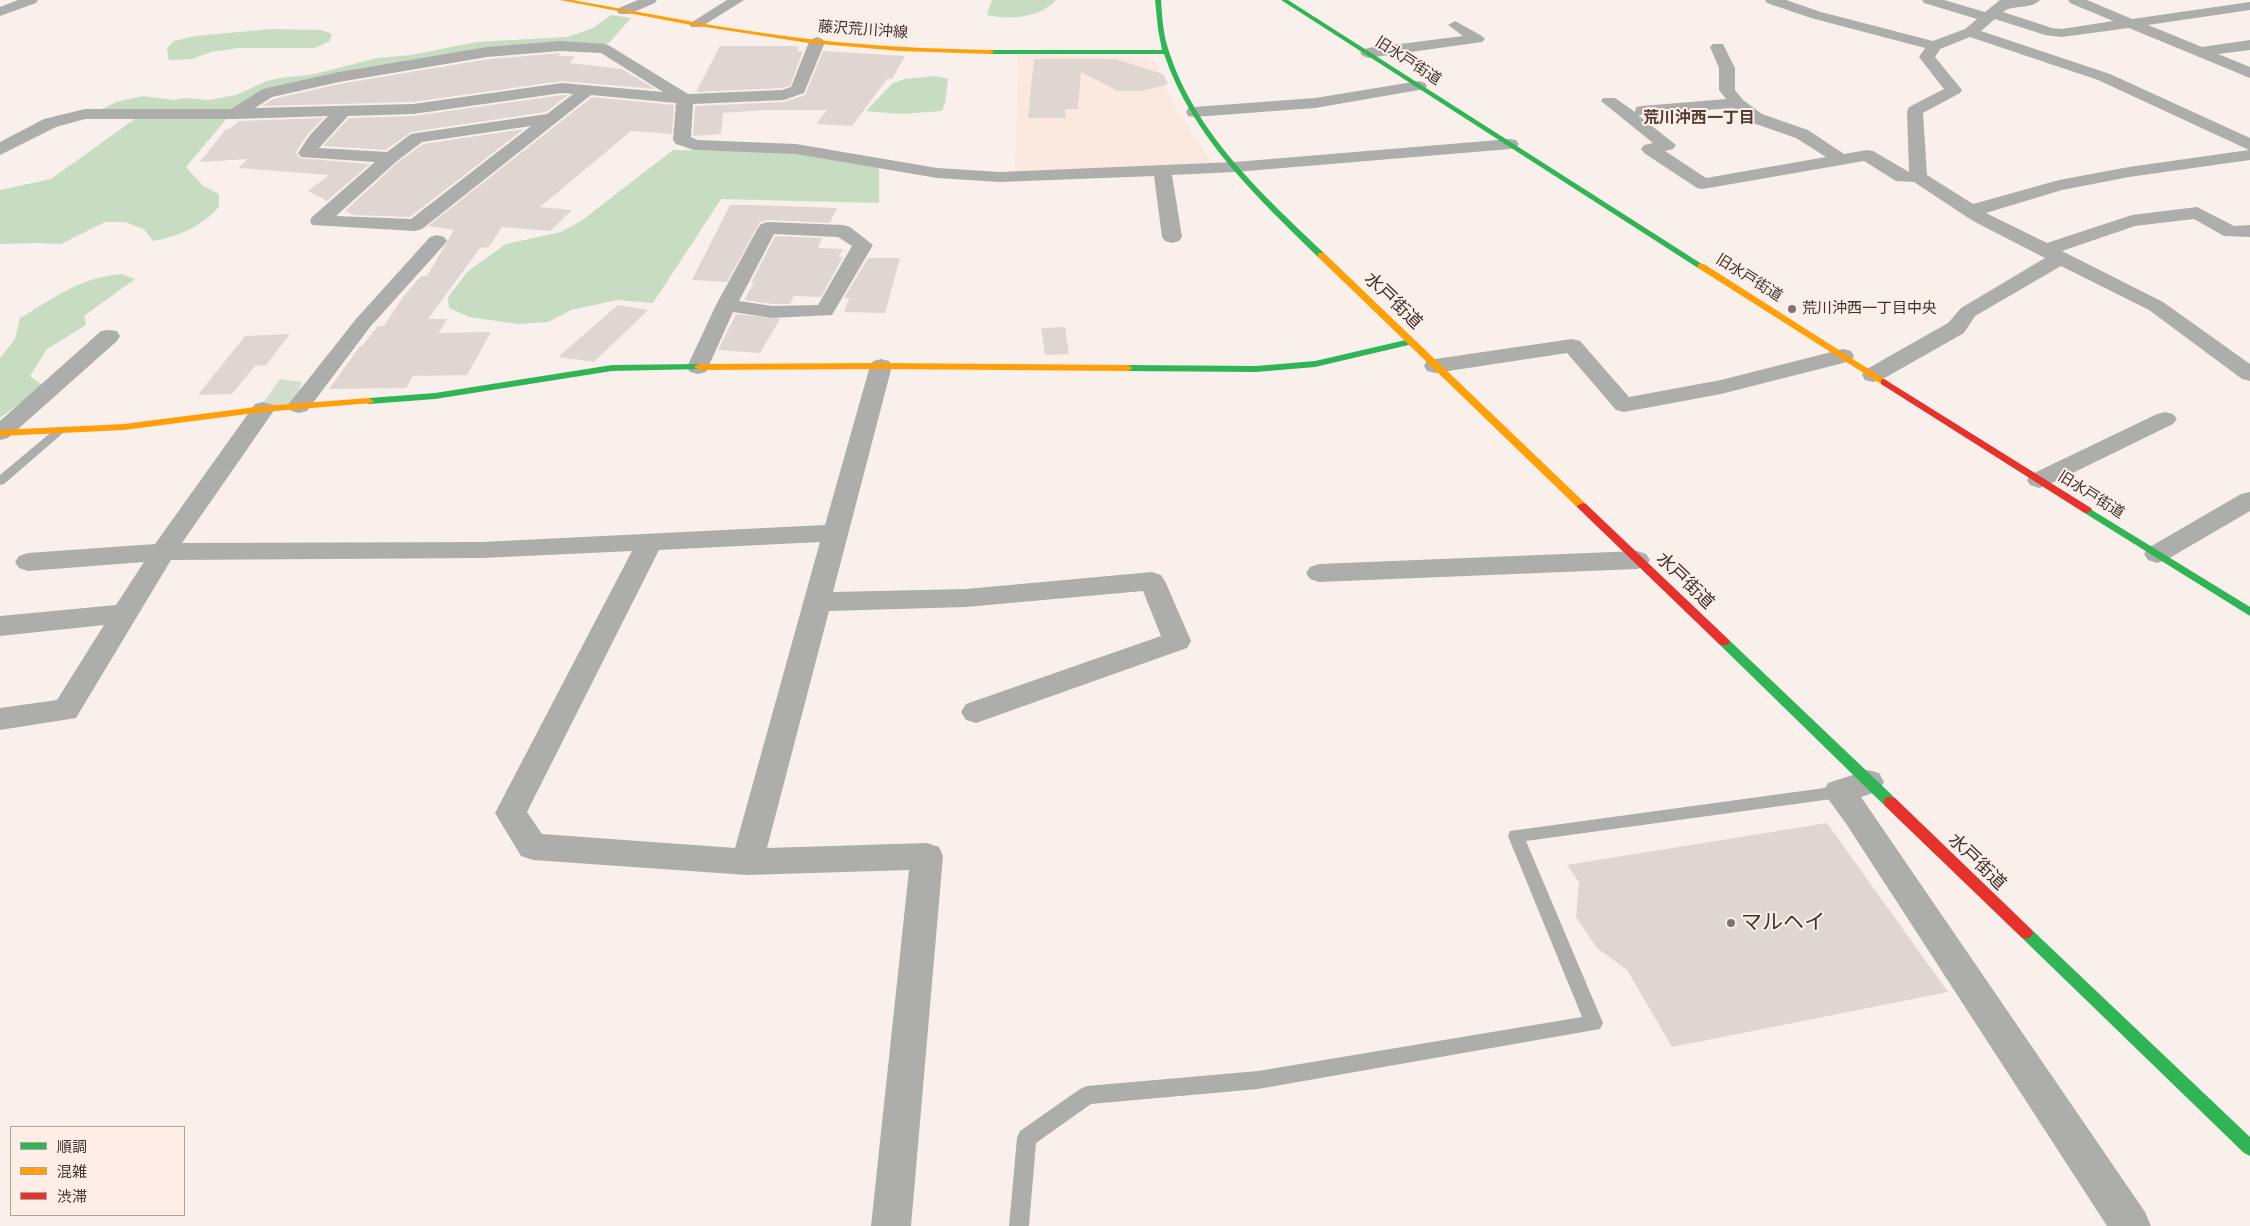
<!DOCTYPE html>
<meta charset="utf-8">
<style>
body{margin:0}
#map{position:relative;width:2250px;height:1226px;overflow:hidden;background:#f9f0ec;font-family:"IBM Plex Sans","Noto Sans JP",sans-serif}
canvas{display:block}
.legend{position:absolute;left:10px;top:1126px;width:175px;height:90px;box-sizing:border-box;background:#feeee7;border:1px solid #b0a39d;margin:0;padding:6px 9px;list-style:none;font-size:15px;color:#3c322d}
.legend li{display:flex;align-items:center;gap:10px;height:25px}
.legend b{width:25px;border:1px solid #b0a39d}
</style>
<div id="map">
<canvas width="2250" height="1226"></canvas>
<ul class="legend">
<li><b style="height:6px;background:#30b455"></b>順調</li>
<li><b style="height:6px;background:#ff9f0a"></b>混雑</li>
<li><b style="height:6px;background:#e5322d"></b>渋滞</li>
</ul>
</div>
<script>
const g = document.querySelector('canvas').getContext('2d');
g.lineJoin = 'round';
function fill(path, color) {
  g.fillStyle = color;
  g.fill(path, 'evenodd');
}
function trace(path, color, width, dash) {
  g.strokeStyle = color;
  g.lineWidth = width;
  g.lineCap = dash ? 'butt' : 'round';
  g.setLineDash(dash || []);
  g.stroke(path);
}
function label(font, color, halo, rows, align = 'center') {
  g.font = font + ' "IBM Plex Sans","Noto Sans JP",sans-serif';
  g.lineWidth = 4;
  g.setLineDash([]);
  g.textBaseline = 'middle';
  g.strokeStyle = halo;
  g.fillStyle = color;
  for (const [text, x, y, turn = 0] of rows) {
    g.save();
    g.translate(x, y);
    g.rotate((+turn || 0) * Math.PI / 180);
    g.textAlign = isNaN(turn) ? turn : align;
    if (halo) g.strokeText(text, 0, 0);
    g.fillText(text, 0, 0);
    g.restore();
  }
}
const built = new Path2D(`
 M1018,55l118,2 20,5 3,12 18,36 36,54 -198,10z`);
const green = new Path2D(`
 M280,379l22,3 -6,22 -35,2z`);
const forest = new Path2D(`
 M992,0h64c-15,18 -47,20 -69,15z
 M611,15l20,3 -22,25 -7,3 -37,-2 -300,47 -31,21 -134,-2 16,-8 27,-6 31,4 11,-2 24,2 27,-5 31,-14 13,-3 35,-4 62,-16 34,-3 65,-13 91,-5 26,-9z
 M272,29l49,1 11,4 -2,7 -15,7h-77l-27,4 -19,7 -23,1 -2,-12 7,-7 21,-5z
 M936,76l12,3 -3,24 -3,8 -41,3 -35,-3 27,-28 11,-4z
 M139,116l89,1 -42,50 17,19 16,8v13c-19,20 -39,29 -66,34l-9,-12 -19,-7h-20l-44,22 -24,-1 -37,1v-54l51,-11z
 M673,150l121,2 85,15v36l-158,-4 -68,104 -36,-3 -46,10 -23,12 -30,2 -49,-7 -20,-9 -1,-11 20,-26 38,-27 55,-12 20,-11z
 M121,274l14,5 -51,37 2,9 -39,24 -17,27 13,10 -43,32v-60l15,-19 5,-21c35,-20 58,-40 101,-44z`);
const building = new Path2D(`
 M720,46h75l4,1 -2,4h6l-13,35 -8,2 -86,4z
 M823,51l82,5 -13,23h-5l-35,47 -36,-2 11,-14h-60l-44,3 -2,21 -28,2 2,-30 89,-4 21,-7z
 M561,53l-2,3h16l-5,7 52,6 33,20 -93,-8 -149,21 -151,4 11,-7 66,-15 150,-25z
 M1034,59h81l48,15 5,10 -26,7h-24l-37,-19 -3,37h-13l1,9h-38z
 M562,95h6l-22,17 -135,20 -25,18 -63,-4 26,-28 64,-2z
 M592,97l82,8 -2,29 -41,-3 -91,76 32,3 -22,21 -48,-4 -13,20 -9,1 -52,71h19l-8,14 52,-1 -24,43 -54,1 -7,12 -77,1 31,-43h2l16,-20h6l19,-29 18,-21h6l27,-46 -26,-4z
 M324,118l-16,16 -12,18 4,6 70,6 -43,37 -19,-10 21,-16 -91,-7 10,-9 -48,3 26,-33h4l9,-8z
 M524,129l-114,88 -57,-2 -8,-4 53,-49 25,-18z
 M730,205h20l87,3 -7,15 -62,-3 -8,2 -33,60 -35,-2z
 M775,236l47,2 -4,10 25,1 -5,8h5l-22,40 -27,-1 -4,8h-18l-28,-4 10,-17h-3z
 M868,258h32l-15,55 -41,-1 5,-14h-5z
 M618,305l30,5 -54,52 -36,-5z
 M736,314l44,5 -20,34 -42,-3z
 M1065,327l4,27 -24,1 -4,-27z
 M290,334l-24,31 -11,1 -23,28 -34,1 47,-59z
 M1827,823l121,169 -276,55 -45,-77 -30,-22 -21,-31 3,-35 -12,-17z`);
const lane = new Path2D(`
 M59,427l6,4 -2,2 -59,51 -4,1v-10l55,-46z
 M1839,786l6,2 2,4 -2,4 -6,2 -313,43 77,182 -3,6 -342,60 -167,15 -55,39 -7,83h-20l8,-88 3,-7 60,-42 7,-3 171,-15 324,-54 -74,-181 2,-5z`);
const street = new Path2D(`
 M18,0h20l-2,3 -36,13v-9z
 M638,0h19l-2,3 -26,11h-10l-2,-3 2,-3z
 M727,0h17l-43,27h-10l-2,-3z
 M1765,0h21l35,12 112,29 32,-12 12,-10 -53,-16 -2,-3h22l41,12 15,-12h40c-9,10 -27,4 -37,12l49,16 10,1 51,-8 -43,-18 -2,-3h19l45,19 118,-17v8l-102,15 54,22 48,-7v10l-32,4 32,13v11l-121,-50 -67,9 -17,-2 -50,-16 -14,12 129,43 140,64v22l-121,17 -67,13 -76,23 61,30 85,-28 65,-8 37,19 16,-1v12l-26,-1 -30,-17 -59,7 -73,25 101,51 87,62v17l-8,-2 -93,-69 -88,-44 -86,50 -11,17 -83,47 -8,2 -8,-2 -3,-5 3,-5 83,-47 13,-15 84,-50 -72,-37 -59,-39 -18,-1 -32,-20 -161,28 -6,-1 -53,-35 -3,-4 3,-4 9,-2 -52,-42 2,-3h12l20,14 1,-5 6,-1 84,-7 -7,-9v-22l-9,-21 3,-3h10l12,24v22l8,10 19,14 46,16 36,24 23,-4 6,1 36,21 -2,-61 2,-4 35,-18 -25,-32 6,-9 -114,-30 -44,-15zM1970,37l128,43 151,70 -120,17 -70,13 -86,24 -46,-29 -4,-62 37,-20 2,-3 -27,-33 5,-8zM1733,108l17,14 46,16 30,19 -120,21 -41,-27 8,-2 3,-4 -38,-30z
 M1455,21l27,15 3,3 -3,3 -114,16 -5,-2 -3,-3 3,-3 5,-2 95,-12 -15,-11z
 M817,37l5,2 3,3 -21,51 -20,7 -91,4 -2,33 6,3 99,4 141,24 63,4 235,-10 275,-23 6,1 3,4 -3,4 -6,1 -275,23 -63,3 10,62 -3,4 -7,2 -7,-2 -3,-4 -8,-61 -154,6 -63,-4 -141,-24 -102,-4 -18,-6 -3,-4 3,-37 -85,-8 -169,134 -7,2 -103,-6 -2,-4 2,-4 63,-55 -74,-5 -3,-4 12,-18 18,-19 -93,3h-150l-29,8 -56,28v-13l44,-23 41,-10h146l30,-19 6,-2 72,-16 148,-25 73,-6 45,3 5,2 78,48 94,-4 9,-3 18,-45 3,-3zM560,51l41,2 62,39 -101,-9 -149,21 -158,4 17,-11 67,-15 148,-25zM562,93l11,1 -26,20 -130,19 -6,1 -24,18 -68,-4 29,-32 65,-2zM531,126l-120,93 -75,-3 61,-55 25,-19z
 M1419,81l6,2 2,3 -2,3 -110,19 -121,9 -6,-1 -2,-4 2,-4 6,-1 121,-9z
 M768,222l75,3 7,2 23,18 -41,70 -60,3 -39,-6 -27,60 -8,2 -8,-2 -3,-5 29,-62 42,-77 3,-4zM774,234l64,3 14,9 -34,59 -46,1 -33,-5z
 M437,235l7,2 3,4 -3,4 -74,82 -63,84 -8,2 -8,-2 -4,-5 4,-5 65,-82 74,-82z
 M109,330l8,1 3,5 -3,5 -109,97 -8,2v-19l101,-90z
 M1572,339l8,2 49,56 92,-17 122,-31 8,2 3,5 -3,5 -130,33 -97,18 -8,-2 -49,-57 -132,20 -8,-2 -3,-5 3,-5 8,-2z
 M881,359l8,2 3,5 -59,226 133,-3 186,-17 9,3 4,6 26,60 -4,7 -211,75 -10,-3 -5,-8 5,-8 195,-68 -18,-45 -177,16 -137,4 -62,237 160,-5 12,4 4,9 -32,370h-40l38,-356 -162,5 -214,-15 -12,-4 -26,-43 137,-262 -150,7 -311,2 -95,158 -76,12v-22l57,-8 47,-75 -104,11v-20l116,-11 28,-43 -116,9 -9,-3 -4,-6 4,-6 9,-3 127,-9 100,-140 8,-2 8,2 4,5 -93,134 300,-1 343,-17 45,-159 3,-5zM820,542l-85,306 -193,-14 -15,-22 132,-262z
 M2165,412l8,2 4,5 -4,5 -125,61 -9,3 -9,-3 -3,-5 3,-5 127,-61z
 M2250,492v19l-84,49 -9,3 -9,-3 -4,-6 4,-6 93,-54z
 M1637,551l9,3 4,6 -4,6 -9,3 -318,13 -9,-3 -4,-6 4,-6 9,-3z
 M1868,770l11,3 5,9 -5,9 -18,6 284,415 6,14h-44l-260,-401 -24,-33 5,-9z`);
const fast = new Path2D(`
 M1155,0h6c1,15 2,31 6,45 25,86 95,149 157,208v4h-6c-61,-60 -126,-120 -154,-203h-173l-3,-2 3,-2h171l-4,-21z
 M1281,0h7l417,266 -7,2z
 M1410,339l4,3 -1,2 -98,23 -59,5 -128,-1 -5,-3 5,-3 128,1 59,-5z
 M699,364l5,3 -2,2 -90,2 -177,28 -66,5 -5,-3 5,-3 66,-5 177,-28z
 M2087,507l163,100v9l-167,-104 -1,-2z
 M1724,638l4,1 167,159 1,4 -1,4 -5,1 -5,-1 -165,-161 -2,-3 2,-3z
 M2026,927l5,2 219,208v19l-6,-3 -223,-216 -2,-4 2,-4z`);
const slow = new Path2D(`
 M560,0h12c79,14 158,30 237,39 60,7 121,10 182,11l3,2 -3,2 -91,-3 -91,-8 -123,-19z
 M1318,253h6l262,251 1,2 -1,2h-8l-260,-251z
 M1698,264h6l185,118 -5,3 -3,-1 -183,-116z
 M881,363l247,2 5,3 -5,3 -247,-2 -182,1 -5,-3 5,-3z
 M369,398l5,3 -2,2 -109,9 -139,18 -124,6v-6l124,-6 139,-18z`);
const jam = new Path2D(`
 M1884,379l207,129 1,2 -5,3 -4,-1 -202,-128v-4z
 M1582,503l4,1 142,135 2,3 -2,3h-8l-142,-137 -1,-2z
 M1890,797l5,1 136,131 2,4 -2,4 -5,2 -5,-2 -136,-131 -1,-4 1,-4z`);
const markers = [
 [1792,309,5,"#7e7470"],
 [1731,923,5,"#7e7470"]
];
const farStreetnames = [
 ["藤沢荒川沖線",863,30,4],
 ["旧水戸街道",1408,61,33],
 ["旧水戸街道",1749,278,32],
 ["旧水戸街道",2091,495,32]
];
const farPoinames = [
 ["荒川沖西一丁目中央",1802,309]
];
const farNeighbourhoodnames = [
 ["荒川沖西一丁目",1699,118]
];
const streetNames = [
 ["水戸街道",1393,301,44],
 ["水戸街道",1685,581,44],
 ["水戸街道",1977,862,44]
];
const nearPoinames = [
 ["マルヘイ",1741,923]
];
fill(built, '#fbe8df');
fill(green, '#d4decd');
fill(forest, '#c8dcc2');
fill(building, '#dfd6d2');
fill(lane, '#adaeab');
fill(street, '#adaeab');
fill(fast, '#30b455');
fill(slow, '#ff9f0a');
fill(jam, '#e5322d');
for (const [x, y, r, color] of markers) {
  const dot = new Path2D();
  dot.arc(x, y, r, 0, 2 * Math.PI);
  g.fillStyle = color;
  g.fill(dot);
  trace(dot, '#feeee7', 2);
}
label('15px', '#3c322d', '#feeee7', farStreetnames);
label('15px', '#3c322d', '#feeee7', farPoinames, 'left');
label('bold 16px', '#523e34', '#feeee7', farNeighbourhoodnames);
label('18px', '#3c322d', '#feeee7', streetNames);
label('21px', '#3c322d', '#feeee7', nearPoinames, 'left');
</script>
